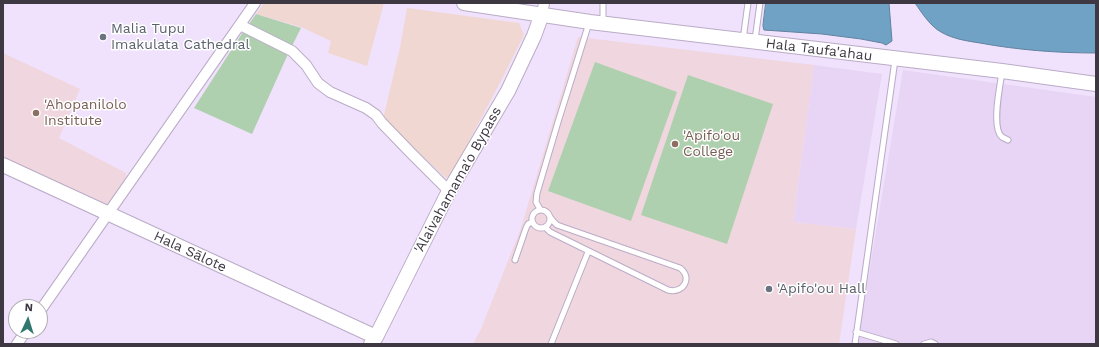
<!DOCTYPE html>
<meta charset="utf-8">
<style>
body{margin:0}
#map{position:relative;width:1099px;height:347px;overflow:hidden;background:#f0e1fc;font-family:"Work Sans",sans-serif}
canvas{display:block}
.frame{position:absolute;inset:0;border:4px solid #3e3843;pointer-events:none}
.north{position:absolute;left:8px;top:299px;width:40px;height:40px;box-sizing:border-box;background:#fff;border:1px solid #b2afb4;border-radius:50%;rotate:4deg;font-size:11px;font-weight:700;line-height:16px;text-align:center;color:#3e3843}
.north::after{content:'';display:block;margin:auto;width:14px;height:18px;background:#31776d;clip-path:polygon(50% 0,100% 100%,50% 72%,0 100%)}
</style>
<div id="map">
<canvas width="1099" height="347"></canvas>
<div class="frame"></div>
<div class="north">N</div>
</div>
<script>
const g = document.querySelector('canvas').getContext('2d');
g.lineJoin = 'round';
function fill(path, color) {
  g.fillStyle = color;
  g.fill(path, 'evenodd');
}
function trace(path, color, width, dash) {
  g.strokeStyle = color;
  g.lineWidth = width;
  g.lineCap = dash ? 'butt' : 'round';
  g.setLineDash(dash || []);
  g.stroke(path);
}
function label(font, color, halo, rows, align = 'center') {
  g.font = font + ' "Work Sans",sans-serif';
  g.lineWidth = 3;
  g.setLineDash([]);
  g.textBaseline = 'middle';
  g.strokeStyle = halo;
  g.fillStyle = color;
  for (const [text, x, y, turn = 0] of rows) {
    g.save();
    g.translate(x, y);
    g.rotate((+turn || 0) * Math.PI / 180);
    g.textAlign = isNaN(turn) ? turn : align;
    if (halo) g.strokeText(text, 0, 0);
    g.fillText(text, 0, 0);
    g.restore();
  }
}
const commercial = new Path2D(`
 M264,3h120l-17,63 -39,-13 3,-12 -30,-14 -45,-13z
 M407,8l112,15 5,12 -21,42 -52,98 -5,3 -63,-59 17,-71z`);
const built = new Path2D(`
 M814,65l68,9 -26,155 -63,-7z
 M903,70l193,27v247h-239z`);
const education = new Path2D(`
 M578,37l236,28 -21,157 63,7 -17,115h-366l8,-15 40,-101z
 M3,53l77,36 -21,49 67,35v5l-15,25 -7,2 -101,-48z`);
const green = new Path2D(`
 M256,14l45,14 -10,20 -42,-21v-3z
 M243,32l45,22 -36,80 -58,-26z
 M595,62l82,30 -46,129 -83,-30z
 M688,75l85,29 -46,140 -86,-29z`);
const water = new Path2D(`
 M766,3h123l3,38 -6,4 -4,-2 -21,-4 -39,-5 -58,-4 -1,-4z
 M915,3h181v50c-39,0 -78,-3 -116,-10 -13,-2 -27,-4 -39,-11 -11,-6 -19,-19 -26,-29z`);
const lane = new Path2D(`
 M603,3v19
 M743,40l5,-37
 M755,40l5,-37
 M1002,72c-2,14 -11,56 0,65 2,1 4,2 6,3
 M540,209l-4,-7 1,-9 21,-71 31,-99
 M532 219a9 9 0 1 1 18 0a9 9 0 1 1-18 0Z
 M545,227l5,5 118,58c15,4 25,-12 12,-22l-123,-43 -4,-4 -3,-4
 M515,260l11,-32 2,-4 4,-2
 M856,332l40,12
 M551,344l37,-92
 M855,344l40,-284
 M924,344l7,-2 4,2`);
const street = new Path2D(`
 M542,14l2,-11
 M240,25l52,26 14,14 12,18 12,9 36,16 10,7 6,8 28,29 39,39
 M40,311l215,-308
 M17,344l9,-13`);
const secondary = new Path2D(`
 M464,3l126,19 412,49 94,13
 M3,165l373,172
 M371,344l5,-7 73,-146 59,-100 26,-55 8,-22`);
const markers = [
 [103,37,4,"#6b7280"],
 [36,113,4,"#8d6e63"],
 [675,144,4,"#8d6e63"],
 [769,289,4,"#6b7280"]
];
const worshipNames = [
 ["Malia Tupu",111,29],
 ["Imakulata Cathedral",111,45],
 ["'Apifo'ou Hall",777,289]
];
const streetNames = [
 ["Hala Taufa'ahau",819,50,7],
 ["'Alaivahamama'o Bypass",458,180,-61],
 ["Hala Sālote",190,252,25]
];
const educationNames = [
 ["'Ahopanilolo",44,105],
 ["Institute",44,121],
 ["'Apifo'ou",683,136],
 ["College",683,152]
];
fill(commercial, '#f1d7d1');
fill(built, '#e8d5f6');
fill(education, '#f0d6df');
fill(green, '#aed0ae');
fill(water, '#70a2c5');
trace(water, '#61829e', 1);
trace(lane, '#baacc6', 7);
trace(street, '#baacc6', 12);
trace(secondary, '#baacc6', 16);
trace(lane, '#fff', 5);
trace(street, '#fff', 10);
trace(secondary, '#fff', 14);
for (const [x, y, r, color] of markers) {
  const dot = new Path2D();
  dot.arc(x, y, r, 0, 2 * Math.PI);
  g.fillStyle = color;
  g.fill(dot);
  trace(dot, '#fff', 1.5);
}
label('14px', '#5b616d', '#fff', worshipNames, 'left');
label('14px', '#3e3843', '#fff', streetNames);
label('14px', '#785e54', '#fff', educationNames, 'left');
</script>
